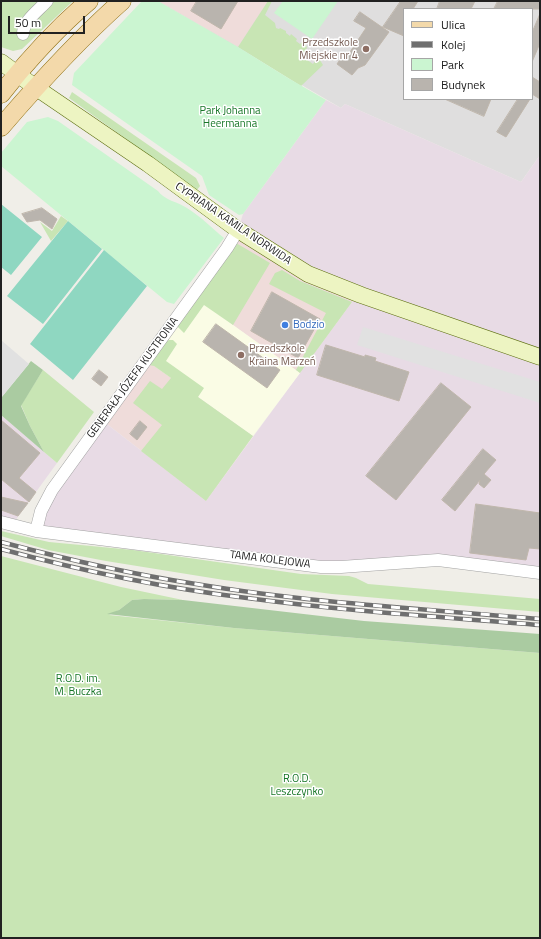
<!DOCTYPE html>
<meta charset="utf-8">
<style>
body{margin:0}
#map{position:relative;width:541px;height:939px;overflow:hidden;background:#f0eee8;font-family:"Titillium Web",sans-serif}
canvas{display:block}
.frame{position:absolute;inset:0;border:2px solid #212121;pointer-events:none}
.legend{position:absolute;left:403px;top:8px;width:130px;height:92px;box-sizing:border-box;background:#fff;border:1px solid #a6a6a6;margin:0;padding:5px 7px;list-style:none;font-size:12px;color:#212121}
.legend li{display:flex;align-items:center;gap:8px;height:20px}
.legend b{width:20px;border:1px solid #a6a6a6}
.scale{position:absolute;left:8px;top:16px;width:77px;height:18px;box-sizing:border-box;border:2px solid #212121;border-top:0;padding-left:5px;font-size:12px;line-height:14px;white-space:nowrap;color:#212121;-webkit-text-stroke:3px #fff;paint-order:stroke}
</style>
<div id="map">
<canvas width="541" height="939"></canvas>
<div class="frame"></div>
<ul class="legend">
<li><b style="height:5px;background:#f3d9aa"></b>Ulica</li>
<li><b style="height:5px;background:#6f6f6f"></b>Kolej</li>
<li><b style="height:11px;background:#cbf5d1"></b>Park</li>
<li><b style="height:11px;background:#b9b4ae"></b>Budynek</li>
</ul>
<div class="scale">50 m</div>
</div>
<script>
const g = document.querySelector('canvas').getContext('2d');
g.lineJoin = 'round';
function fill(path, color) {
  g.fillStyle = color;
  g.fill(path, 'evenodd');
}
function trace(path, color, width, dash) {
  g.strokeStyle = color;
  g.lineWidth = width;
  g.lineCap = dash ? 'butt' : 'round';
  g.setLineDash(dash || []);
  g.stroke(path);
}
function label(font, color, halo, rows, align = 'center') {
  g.font = font + ' "Titillium Web",sans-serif';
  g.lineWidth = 3;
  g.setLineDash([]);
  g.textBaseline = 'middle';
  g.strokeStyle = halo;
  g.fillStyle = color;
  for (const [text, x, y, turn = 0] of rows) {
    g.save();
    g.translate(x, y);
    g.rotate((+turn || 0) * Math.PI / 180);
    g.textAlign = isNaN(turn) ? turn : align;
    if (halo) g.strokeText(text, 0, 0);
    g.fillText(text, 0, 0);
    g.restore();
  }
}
const residential = new Path2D(`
 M158,1h382v154l-19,27 -176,-78 -4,4zM404,9h128v90h-128z`);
const commercial = new Path2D(`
 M158,1h110l-30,46z
 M238,230l123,65 -9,7 -52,71 -67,-48 -27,-21z
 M146,360l107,76 -47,65 -103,-80z`);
const industrial = new Path2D(`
 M326,100l15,8 4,-4 176,78 19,-27v418l-102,-13 -97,7 -305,-36 5,-20 62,-90 103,80 146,-199 9,-7 -123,-65 5,-16z
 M1,415l56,48 -45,62 -11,-3z`);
const education = new Path2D(`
 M193,294l40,31 67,48 -47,63 -107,-76z`);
const grass = new Path2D(`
 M1,1h72l-51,48 -9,2 -12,-4z
 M268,1h4l-7,14 10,8 1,5 3,1 1,-1 6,3v2l4,3 1,-2 6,5 -1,2 4,3 2,-2c3,1 4,3 5,6l-6,11 2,-2 10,7 5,-7 5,8 -22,21 -63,-39z
 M72,92l124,86 4,8 -3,4 -128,-92z
 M61,216l7,5 -17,20 -11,-19 12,9z
 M236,243l34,20 -37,62 -29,-20 -20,28 -7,-7z
 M282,270l18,11 52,21 -52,71 -4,-3 30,-57 -57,-29 6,-11z
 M169,340h4l4,4 -11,17 38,27 -6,9 55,39 -47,65 -65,-50 21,-26 -29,-22 17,-22 12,8 9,-11 -17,-12 -5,-1 12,-20z
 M43,370l51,42 -37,51 -13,-11 -14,-26 -9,-21z
 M1,531l48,11 84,8 168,24 48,2 7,2 12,6 172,15v13l-208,-18 -108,-14 -118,-19 -58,-11 -47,-14z
 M1,556l120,31 62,13 -39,-1 -12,1 -13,10 -10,5 125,13 306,25v285h-539z`);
const forest = new Path2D(`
 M31,361l12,9 -22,36 9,20 14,26 -43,-37v-17z
 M144,599l39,1 181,21 176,13v19l-306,-25 -127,-14 12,-4 13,-10z`);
const park = new Path2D(`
 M142,1h16l80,46 50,31 38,22 -83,114 -4,1 -30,-20 -7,-19 -130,-91 2,-12z
 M283,1h55l-26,38 -38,-26z
 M48,117l10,4 100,70c6,9 20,11 29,17 13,8 25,20 37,30l-50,66 -7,-2 -166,-136v-13l26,-31z`);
const pitch = new Path2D(`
 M1,204l41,33 -31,38 -10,-8z
 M68,221l34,28 -59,75 -36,-28z
 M104,250l43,36 -74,94 -43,-36z`);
const parking = new Path2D(`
 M363,327l177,55v21l-183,-58z
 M1,340l28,24 -28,34z`);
const building = new Path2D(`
 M197,1h41l-17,28 -30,-18z
 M401,1h17l-5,8h-9v27l-21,-9z
 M440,1h35l-4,8h-34z
 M498,1h42v8h-46z
 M360,12l29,20 -24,33 -7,3 -6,7 -15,-11 6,-9 3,3 20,-30 -12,-7z
 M540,14v29l-8,19v-29z
 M532,77l8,5v17l-8,-5z
 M445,99h46l-7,17z
 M518,99h12l-24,38 -9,-5z
 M42,208l15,11 -5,10 -12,-9 -13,2 -5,-8z
 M272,292l48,27 -22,39 -47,-27z
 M216,324l64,46 -13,18 -64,-46z
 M326,345l39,12v-2l11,3 -1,3 34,11 -10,29 -82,-26z
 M99,370l9,7 -7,9 -9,-7z
 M441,383l30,24 -75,93 -30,-24z
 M1,420l39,33 -21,25 17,14 -7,10 -28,-23z
 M140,421l7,6 -10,13 -7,-6z
 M483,449l13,11 -12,14 7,6 -7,8 -5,-4 1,-4 -25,31 -13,-11z
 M1,497l27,6 -10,13 -17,-6z
 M476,504l64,9v36l-11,-1 -3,12 -56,-7z`);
const street = new Path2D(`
 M23,34c0,-13 16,-24 24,-33
 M1,522l35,9 285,36h20l97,-7 102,13
 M36,531l5,-20 11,-21 175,-242 11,-18`);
const secondary = new Path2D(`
 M1,62l34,25 113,77 90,66 70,44 53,21 179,62`);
const primary = new Path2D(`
 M1,94c27,-34 55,-65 88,-93
 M1,127c38,-44 77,-87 121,-126`);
const rail = new Path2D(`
 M1,542c64,17 129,32 195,42 114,19 229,25 344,35
 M1,549c81,22 163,39 246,49 97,13 195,19 293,27`);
const markers = [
 [366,49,4,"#8d6e63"],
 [285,325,4,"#3f7fe0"],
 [241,355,4,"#8d6e63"]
];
const educationNames = [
 ["Przedszkole",358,43],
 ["Miejskie nr 4",358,56],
 ["Przedszkole",249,349,"left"],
 ["Kraina Marzeń",249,362,"left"]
];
const parkNames = [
 ["Park Johanna",230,111],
 ["Heermanna",230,124],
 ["R.O.D. im.",78,679],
 ["M. Buczka",78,692],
 ["R.O.D.",297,779],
 ["Leszczynko",297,792]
];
const streetNames = [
 ["CYPRIANA KAMILA NORWIDA",233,224,34],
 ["GENERAŁA JÓZEFA KUSTRONIA",133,378,-54],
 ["TAMA KOLEJOWA",270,560,7]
];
const shopNames = [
 ["Bodzio",293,325]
];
fill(residential, '#dfdede');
fill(commercial, '#efdcda');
fill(industrial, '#e8dbe5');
fill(education, '#fafce5');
fill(grass, '#c8e5b4');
fill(forest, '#aacba1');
fill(park, '#cbf5d1');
fill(pitch, '#8fd7c1');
fill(parking, '#e1e1e1');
fill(building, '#b9b4ae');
trace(building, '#c0b7ac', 1);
trace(street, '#a2a2a2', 13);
trace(secondary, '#5d6f10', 17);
trace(primary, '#8e6e0f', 19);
trace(street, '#fff', 12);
trace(secondary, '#edf4c2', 16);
trace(primary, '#f3d9aa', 18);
trace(rail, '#6f6f6f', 4.5);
trace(rail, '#fff', 3, [9]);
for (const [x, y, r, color] of markers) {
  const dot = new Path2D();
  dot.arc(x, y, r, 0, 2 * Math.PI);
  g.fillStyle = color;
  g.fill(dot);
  trace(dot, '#fff', 1.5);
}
label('11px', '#785e54', '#fff', educationNames, 'right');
label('11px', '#177627', '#fff', parkNames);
label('11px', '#212121', '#fff', streetNames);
label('11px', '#366cbe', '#fff', shopNames, 'left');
</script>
